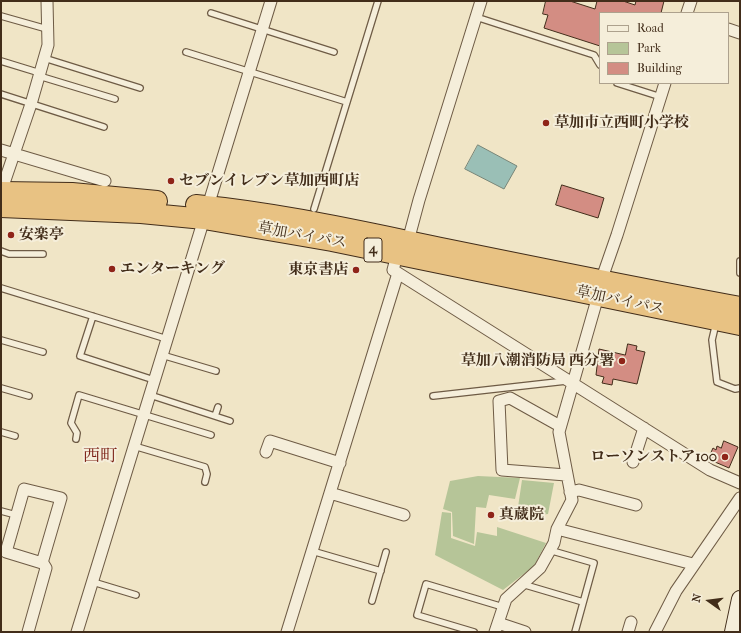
<!DOCTYPE html>
<meta charset="utf-8">
<style>
body{margin:0}
#map{position:relative;width:741px;height:633px;overflow:hidden;background:#f0e5c6;font-family:"IM FELL French Canon",serif}
canvas{display:block}
.frame{position:absolute;inset:0;border:2px solid #422d1a;pointer-events:none}
.legend{position:absolute;left:599px;top:12px;width:130px;height:72px;box-sizing:border-box;background:#f5eeda;border:1px solid #ada18d;margin:0;padding:5px 7px;list-style:none;font-size:12px;color:#422d1a}
.legend li{display:flex;align-items:center;gap:8px;height:20px}
.legend b{width:20px;border:1px solid #ada18d}
.north{position:absolute;left:689px;top:581px;width:40px;height:40px;-webkit-text-stroke:3px #f5eeda;paint-order:stroke;rotate:284deg;font-size:11px;font-weight:700;line-height:16px;text-align:center;color:#422d1a}
.north::after{content:'';display:block;margin:auto;width:14px;height:18px;background:#422d1a;clip-path:polygon(50% 0,100% 100%,50% 72%,0 100%)}
</style>
<div id="map">
<canvas width="741" height="633"></canvas>
<div class="frame"></div>
<ul class="legend">
<li><b style="height:5px;background:#f5eeda"></b>Road</li>
<li><b style="height:11px;background:#b6c598"></b>Park</li>
<li><b style="height:11px;background:#d38d83"></b>Building</li>
</ul>
<div class="north">N</div>
</div>
<script>
const g = document.querySelector('canvas').getContext('2d');
g.lineJoin = 'round';
function fill(path, color) {
  g.fillStyle = color;
  g.fill(path, 'evenodd');
}
function trace(path, color, width, dash) {
  g.strokeStyle = color;
  g.lineWidth = width;
  g.lineCap = dash ? 'butt' : 'round';
  g.setLineDash(dash || []);
  g.stroke(path);
}
function label(font, color, halo, rows, align = 'center') {
  g.font = font + ' "IM FELL French Canon","Noto Serif JP",serif';
  g.lineWidth = 4;
  g.setLineDash([]);
  g.textBaseline = 'middle';
  g.strokeStyle = halo;
  g.fillStyle = color;
  for (const [text, x, y, turn = 0] of rows) {
    g.save();
    g.translate(x, y);
    g.rotate((+turn || 0) * Math.PI / 180);
    g.textAlign = isNaN(turn) ? turn : align;
    if (halo) g.strokeText(text, 0, 0);
    g.fillText(text, 0, 0);
    g.restore();
  }
}
const green = new Path2D(`
 M478,476l42,2 -5,21 -26,-4 -3,13 -10,-1 -2,37 -21,-8 -1,-24 -9,-3 7,-28z
 M522,480l32,3 -6,31 -7,1 1,4 -25,-5z
 M442,512l9,1v25l24,8 2,-14 20,4v-9l49,16 -12,23 -31,24 -68,-35z`);
const water = new Path2D(`
 M478,145l39,21 -13,23 -39,-20z`);
const building = new Path2D(`
 M546,1h24l25,8 2,-8h26l12,4 1,-4h28l-3,12h-61v33l-56,-18 4,-13 -5,-1z
 M562,185l42,13 -6,20 -42,-13z
 M628,344l9,2 -1,4 9,2 -8,32 -24,-5 -1,6 -10,-2 2,-6 -8,-2 3,-26 26,6z
 M724,441l14,6 -9,21 -21,-9 5,-11 3,2 1,-4 4,2z`);
const lane = new Path2D(`
 M211,13l123,39
 M1,16l46,13
 M476,17l118,38 6,10
 M186,52l161,50
 M44,58l96,30
 M1,61l39,12
 M39,76l76,23
 M617,83l44,14
 M1,94l103,33
 M314,209l64,-208
 M1,251l8,3h34
 M740,261v12
 M1,288l166,51
 M93,316l-13,40 74,24
 M716,323l-4,17 5,42 18,7 5,-1
 M1,340l42,12
 M162,355l54,16
 M1,388l28,8
 M150,395l80,26
 M433,396l133,-15
 M215,416l3,-9
 M1,432l14,4
 M76,439l1,-6 -6,-10 8,-28 132,40
 M134,446l71,21 2,7 -2,8
 M1,511l15,4
 M549,550l45,13 -19,69
 M312,551l69,20
 M93,582l43,13
 M522,584l61,18
 M372,601l14,-49
 M474,632l-57,-17 9,-31 77,23`);
const street = new Path2D(`
 M687,13l4,-12
 M728,29l12,4
 M1,150l104,31
 M1,192l30,-88 17,-59 -1,-44
 M408,241l11,-41 62,-199
 M397,255l-4,15 317,200 30,13
 M601,281l16,-46 48,-152
 M560,426l-50,-28 -11,3 3,69 64,5
 M266,452l4,-11 70,22
 M633,462l11,-34
 M570,492l9,-2 57,15
 M330,493l74,22
 M557,529l136,35
 M498,623l27,9
 M28,632l18,-64 -3,-5h-1l-36,-11 18,-63 37,9 -19,65
 M77,632l194,-631
 M287,632l111,-359
 M495,632l11,-33 34,-31 14,-25 3,-14 15,-29 -13,-68 39,-136
 M628,632l3,-10
 M655,632l21,-41 64,-93`);
const secondary = new Path2D(`
 M733,632l7,-33`);
const highway = new Path2D(`
 M1,192l71,1 85,8
 M196,205c85,8 167,27 250,44 98,20 196,40 294,58
 M1,207l140,6 63,6 128,22 408,84`);
const markers = [
 [546,123,4,"#8f2418"],
 [171,181,4,"#8f2418"],
 [11,235,4,"#8f2418"],
 [112,269,4,"#8f2418"],
 [356,270,4,"#8f2418"],
 [622,361,4,"#8f2418"],
 [725,457,4,"#8f2418"],
 [491,515,4,"#8f2418"]
];
const shields = [
 [373,250,18]
];
const shieldNames = [
 ["4",373,250]
];
const poiNames = [
 ["草加市立西町小学校",554,123],
 ["セブンイレブン草加西町店",179,181],
 ["安楽亭",19,235],
 ["エンターキング",120,269],
 ["東京書店",348,270,"right"],
 ["草加八潮消防局 西分署",614,361,"right"],
 ["ローソンストア100",717,457,"right"],
 ["真蔵院",499,515]
];
const streetNames = [
 ["草加バイパス",302,236,10],
 ["草加バイパス",620,301,12]
];
const quarterNames = [
 ["西町",100,457]
];
fill(green, '#b6c598');
fill(water, '#9abfb6');
trace(water, '#778578', 1);
fill(building, '#d38d83');
trace(building, '#422d1a', 1);
trace(lane, '#6e5b45', 8);
trace(street, '#6e5b45', 13);
trace(secondary, '#422d1a', 18);
trace(highway, '#422d1a', 22);
trace(lane, '#f5eeda', 5.5);
trace(street, '#f5eeda', 11);
trace(secondary, '#f5eeda', 16);
trace(highway, '#e8c283', 20);
for (const [x, y, r, color] of markers) {
  const dot = new Path2D();
  dot.arc(x, y, r, 0, 2 * Math.PI);
  g.fillStyle = color;
  g.fill(dot);
  trace(dot, '#f5eeda', 1.5);
}
for (const [x, y, w] of shields) {
  const box = new Path2D();
  box.roundRect(x - w / 2, y - 12, w, 24, 3);
  g.fillStyle = '#f5eeda';
  g.fill(box);
  trace(box, '#422d1a', 1);
}
label('bold 14px', '#422d1a', null, shieldNames);
label('bold 15px', '#422d1a', '#f5eeda', poiNames, 'left');
label('15px', '#422d1a', '#f5eeda', streetNames);
label('17px', '#7a1f14', '#f5eeda', quarterNames);
</script>
